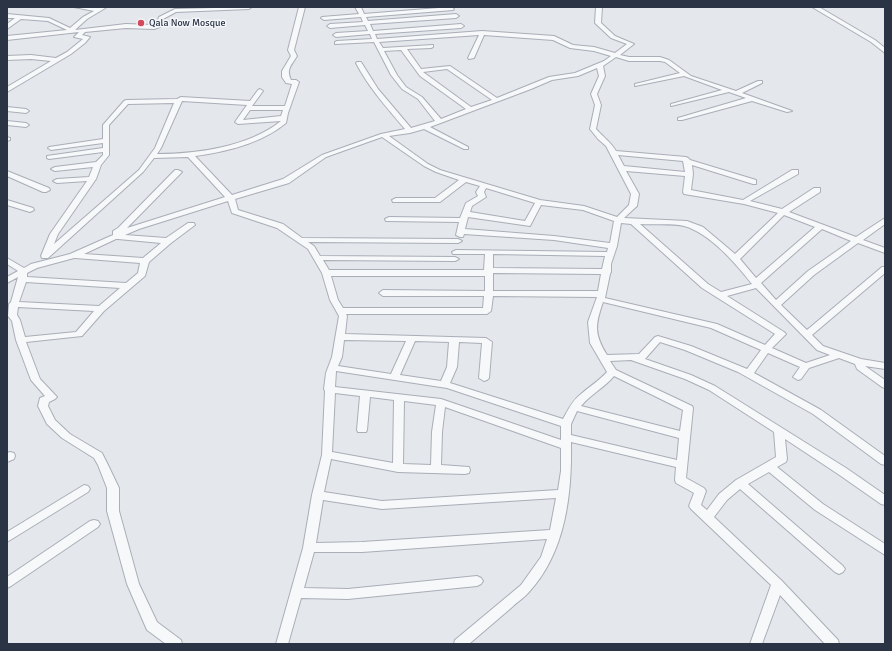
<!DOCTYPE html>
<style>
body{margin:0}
#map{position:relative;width:892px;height:651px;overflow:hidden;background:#e4e7ec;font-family:Signika,sans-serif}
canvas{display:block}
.frame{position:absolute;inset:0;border:8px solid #2b3445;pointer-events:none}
</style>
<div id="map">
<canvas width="892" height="651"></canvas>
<div class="frame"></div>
</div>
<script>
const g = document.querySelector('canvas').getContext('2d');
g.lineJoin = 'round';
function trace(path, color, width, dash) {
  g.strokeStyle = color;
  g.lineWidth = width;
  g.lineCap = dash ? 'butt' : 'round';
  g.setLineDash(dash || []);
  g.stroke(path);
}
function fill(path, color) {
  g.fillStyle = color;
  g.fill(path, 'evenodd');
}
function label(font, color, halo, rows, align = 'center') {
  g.font = font + ' Signika,sans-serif';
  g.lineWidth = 3;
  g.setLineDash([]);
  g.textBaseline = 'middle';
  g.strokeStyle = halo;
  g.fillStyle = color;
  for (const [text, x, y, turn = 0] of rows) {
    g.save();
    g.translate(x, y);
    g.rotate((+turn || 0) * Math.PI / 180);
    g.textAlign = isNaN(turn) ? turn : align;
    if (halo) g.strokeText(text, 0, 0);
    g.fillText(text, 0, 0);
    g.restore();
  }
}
const minor = new Path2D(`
 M74,7l24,1 9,-1 -20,12 -12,11 51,-6 28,1h2l3,-8 16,-8 77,-2 -3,2 -73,3 -13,7 -3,8 -6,2 -28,-1 -41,4 -3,3 8,2 -5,6 -14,11 -64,38v-5l44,-26 -20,-2 -24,1v-4l24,-1 25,3 11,-6 16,-13 -9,-2 5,-5 -72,8v-4l60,-6 -19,-9 -27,-2 -14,10v-5l8,-6h-8v-4l42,4 21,10 13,-11 11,-6z
 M299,7h6l-11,43 3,6c-6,10 -11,13 -6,24h5l3,2 -11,31 -2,10c-24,20 -60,29 -91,33l37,39 51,-16 39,-24 59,-21 24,-5c-18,-21 -36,-41 -49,-66l1,-1h4l17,27 33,39 24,-7 -17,-22 -16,-10 -11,-14 -17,-33 -39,2v-2l2,-1 35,-2 -2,-5 -34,3 -3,-2 3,-2 32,-2 -3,-6 -35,3 -3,-2 3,-2 33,-2 -2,-5 -37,3 -3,-2 1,-1 37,-3 -4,-7h6l3,7 87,-7 3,2 -1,1 -87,7 2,4 88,-7 3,2 -3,2 -86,6 3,7 88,-7 3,2 -3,2 -86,6 2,5 105,-8 72,5 19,9 21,2 21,6 12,-9 -16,-6 -16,-15 1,-16h6l-1,16 14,13 19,8 -14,11 9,2h31l9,3 22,16 45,15 22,-10h4v2l-20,10 50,18 -5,1 -35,-11 -70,19h-4v-2l68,-20 -17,-6 -58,14v-2l51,-14 -38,-14 -49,10v-2l45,-11 -15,-11 -5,-1h-31l-13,-4 -13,9 2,10 -8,18 4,11 -5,24c7,8 15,13 20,22l70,6 2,1 2,2 66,20v4h-3l-61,-19 1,9 -2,16 52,10 49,-30h6v4l-48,27 32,8 32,-21h6v4l-31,20 67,25 29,-19v6l-22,16 22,8v5l-27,-10 -44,32 -33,30 26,25 75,-63h3v6l-73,62 11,11 38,13 24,4v6l-20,-3 20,14v8l-3,-1 -25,-18 -2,-5 -16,-6 -30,10 -8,11 -3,1 -5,-3 7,-10 -32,-14 -14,20 67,37 64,46v9l-4,-1 -68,-50 -75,-42 -53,-22 -25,-8 -15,17 46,16 24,11 131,82 39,27v10l-4,-1 -43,-30 -53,-35 2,20 -1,3 -9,5 46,37 62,40v11l-70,-45 -46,-38 -21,12 95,82 2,3 -2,3 -4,2 -4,-2 -95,-83 -13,11 -13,17 68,64 56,59 1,4h-14l-45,-49 -18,49h-12l21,-59 -80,-76 -2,-3 5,-13 -18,-10 -1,-3 1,-13 -105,-25c1,51 -5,110 -42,150 -5,6 -12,10 -18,16 -14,12 -28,24 -42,36h-15l1,-4 66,-55 20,-28 6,-18 -185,13h-48l-10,36 44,1 129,-13 4,2 2,3 -2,3 -4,2 -129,13 -47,-1 -13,46h-12l27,-96 9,-53 10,-40 3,-64 -1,-2 2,-16 6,-16 7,-41 -9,-16 -8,-27 -14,-24 -31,-21 -45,-15 -4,-12 -89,28 -14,6 41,3 22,-15h6l1,2 -24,18 -22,19 -4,14 -41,35 -22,25 -56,6 14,37 17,18 -2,2 -6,3 -1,4 7,14 15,14 32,19 6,12 11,23v23l20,73 18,38 24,18 1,4h-16l-19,-14 -20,-46 -20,-73v-23l-9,-23 -4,-7 -32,-20 -15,-14 -9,-18 2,-8 5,-2 -14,-16 -15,-40 -4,-19 -4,-5 1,-12 2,-2 7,-25 -11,6v-6l11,-6 -11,-7v-6l17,10 7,-4 39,-10 43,-19v-4l5,-3 57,-58h3l4,2 -55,56 98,-31 -37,-40 -34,1 -11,14 -95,86h-6l-1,-2 9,-22 37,-53 -30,2 -4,-2 4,-2 32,-2 4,-10 -38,4 -4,-2 4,-2 41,-5 7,-7v-3l-54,7 -2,-1v-2l56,-8v-5l-52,7 -3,-2 1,-1 54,-8v-14l21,-24 2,-1 51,-1 4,-2 69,4 8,-11 2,-1 3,2 -11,15h33l7,-22 -6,-1 -4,-6v-6l9,-15 -3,-6zM479,35l-11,23 1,1 5,-1 10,-23 69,5 17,8 24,3 17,5 -7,5 -29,12 -26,4 -52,21 -47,-32 -29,3 -14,-20 24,-1 2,-1v-2l-50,3 -4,-6zM401,50l19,26 46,33 -25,10 -19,-22 -16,-10 -9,-12 -13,-24zM597,68l2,8 -8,18 4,11 -5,24 8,10 8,7 25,48 -2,11 -12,12 -33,-11 -44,-6 -100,-30 -12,-6 -39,-28 21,-3 14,-4 40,20h4v-2l-38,-20 101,-38 21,-9 26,-4zM447,69l45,31 -21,7 -48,-35zM182,101l65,4 -12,17 3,2 43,-3c-33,26 -84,33 -124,33l4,-6zM174,103l-19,45 -16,22 -85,74 4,-10 38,-55 5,-14 8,-10v-30l19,-21zM250,110h33l-2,6 -38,4zM382,137l42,29 12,6 23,8 -24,18h-39l-4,2 1,2h47l26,-20 14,4 -4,6 2,4 -12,7 -6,15 -71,-1 -4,2 1,2 73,1 -3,13 4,2h3l1,-3 90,6 54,8 -1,4 -151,-2 -4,2 1,2h32l-1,16h-155l-6,-10 132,1 4,-2 -4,-2 -135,-1 -6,-10 -6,-4 150,1 4,-2 -4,-2 -156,-1 -19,-14 -45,-14 -3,-11 54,-16 37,-26zM618,155l65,6 2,11 -61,-6zM626,171l59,5 -2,16 1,2 60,10 34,9 -43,41 -32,-27 -16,-6 -63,-3 13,-12 2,-12zM486,188l49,15 -10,18 -55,-9 2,-6 14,-9 -2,-5zM541,205l42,5 31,11 -4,22 -56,-7 -89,-7 3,-12 62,9zM784,215l31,12 -59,51 -16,-19zM621,223l10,1 71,64 73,46 -10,11 -48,-21 -112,-26 5,-24 1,-2v-8l6,-18zM640,224c13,1 32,-1 44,2 26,7 52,38 68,58l-31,8 -13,-8zM822,229l29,12 -43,30 -32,29 -15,-17zM116,239h2l43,4 -18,15 -59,-4zM493,254l112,2 -3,13 -109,-1zM74,258h1l65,5 -2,10 -12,10 -99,-6v-4l10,-5zM493,273l108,1 -3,17h-105zM331,276h154v15l-102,-1 -4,3 4,3h101l-1,12h-140l-5,-8zM26,282l94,6 -21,18 -80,-4zM756,288l61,62 13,5 -24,8 -34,-15 14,-14 -2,-2 -57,-36zM493,296l104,1 -9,25 2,21 17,29c-8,9 -17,14 -26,22 -9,7 -13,16 -18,25l-113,-36 7,-16 2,-25 23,1 -3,35 5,3 3,-1 2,-2 3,-36 -6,-4 -141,-4 2,-18 -1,-2h141l4,-3zM603,302l108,26 50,22 -14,19 -56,-23 -33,-10 -3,1 -16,17 -32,1c-13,-21 -12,-30 -4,-53zM18,307l76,4 -18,21 -51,5 -5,-17 -3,-5zM344,340l62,1 -15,33 -53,-8 4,-9zM415,341l34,1 -2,25 -6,14 -41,-6zM631,360l54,19 24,11 65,42 2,25 -40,23 -17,14 -12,16 -6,-5 5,-14 -2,-3 -18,-10 7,-70 -1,-2 -76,-36 -6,-9zM336,371l111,17 114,38v14l-120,-41 -106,-12zM614,376l69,34 -3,21 -99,-25c10,-12 23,-18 33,-30zM335,393l25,3 -3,34 1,2h8l1,-2 3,-33 24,3 -1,63 -61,-11zM404,401l32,4 -4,27 -1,33 -28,-1zM445,407l116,41v23l-3,19 -176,11 -58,-9 7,-33 67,13 67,2 4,-1 1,-3 -1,-3 -28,-2 1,-33zM577,411l102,27 -2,22 -106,-25v-11zM556,498l-6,32 -188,12 -46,1 7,-43 59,9z
 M812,7h7l56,33 10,8v5l-14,-11z
 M7,107l19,2 3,2 -3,2 -19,-2z
 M7,121l19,2 3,2 -3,2 -19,-2z
 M7,137l3,1v2l-3,1z
 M7,171l42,17 1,2 -4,2h-3l-36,-16z
 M7,200l26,8 1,2 -4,2 -23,-7z
 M10,452l4,1 1,3 -1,3 -7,3v-9z
 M84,485l4,1 2,3 -2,3 -81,50v-10z
 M94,520l4,1 2,3 -2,3 -87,59 -4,2v-11l83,-56z`);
const markers = [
 [141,23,4,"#d1495b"]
];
const farPoinames = [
 ["Qala Now Mosque",149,23]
];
trace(minor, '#a9aeb7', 2);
fill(minor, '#f7f8fa');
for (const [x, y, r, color] of markers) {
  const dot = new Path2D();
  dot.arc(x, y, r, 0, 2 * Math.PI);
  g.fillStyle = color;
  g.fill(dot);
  trace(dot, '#f4f6f9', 1.5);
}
label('10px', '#2b3445', '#f4f6f9', farPoinames, 'left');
</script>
